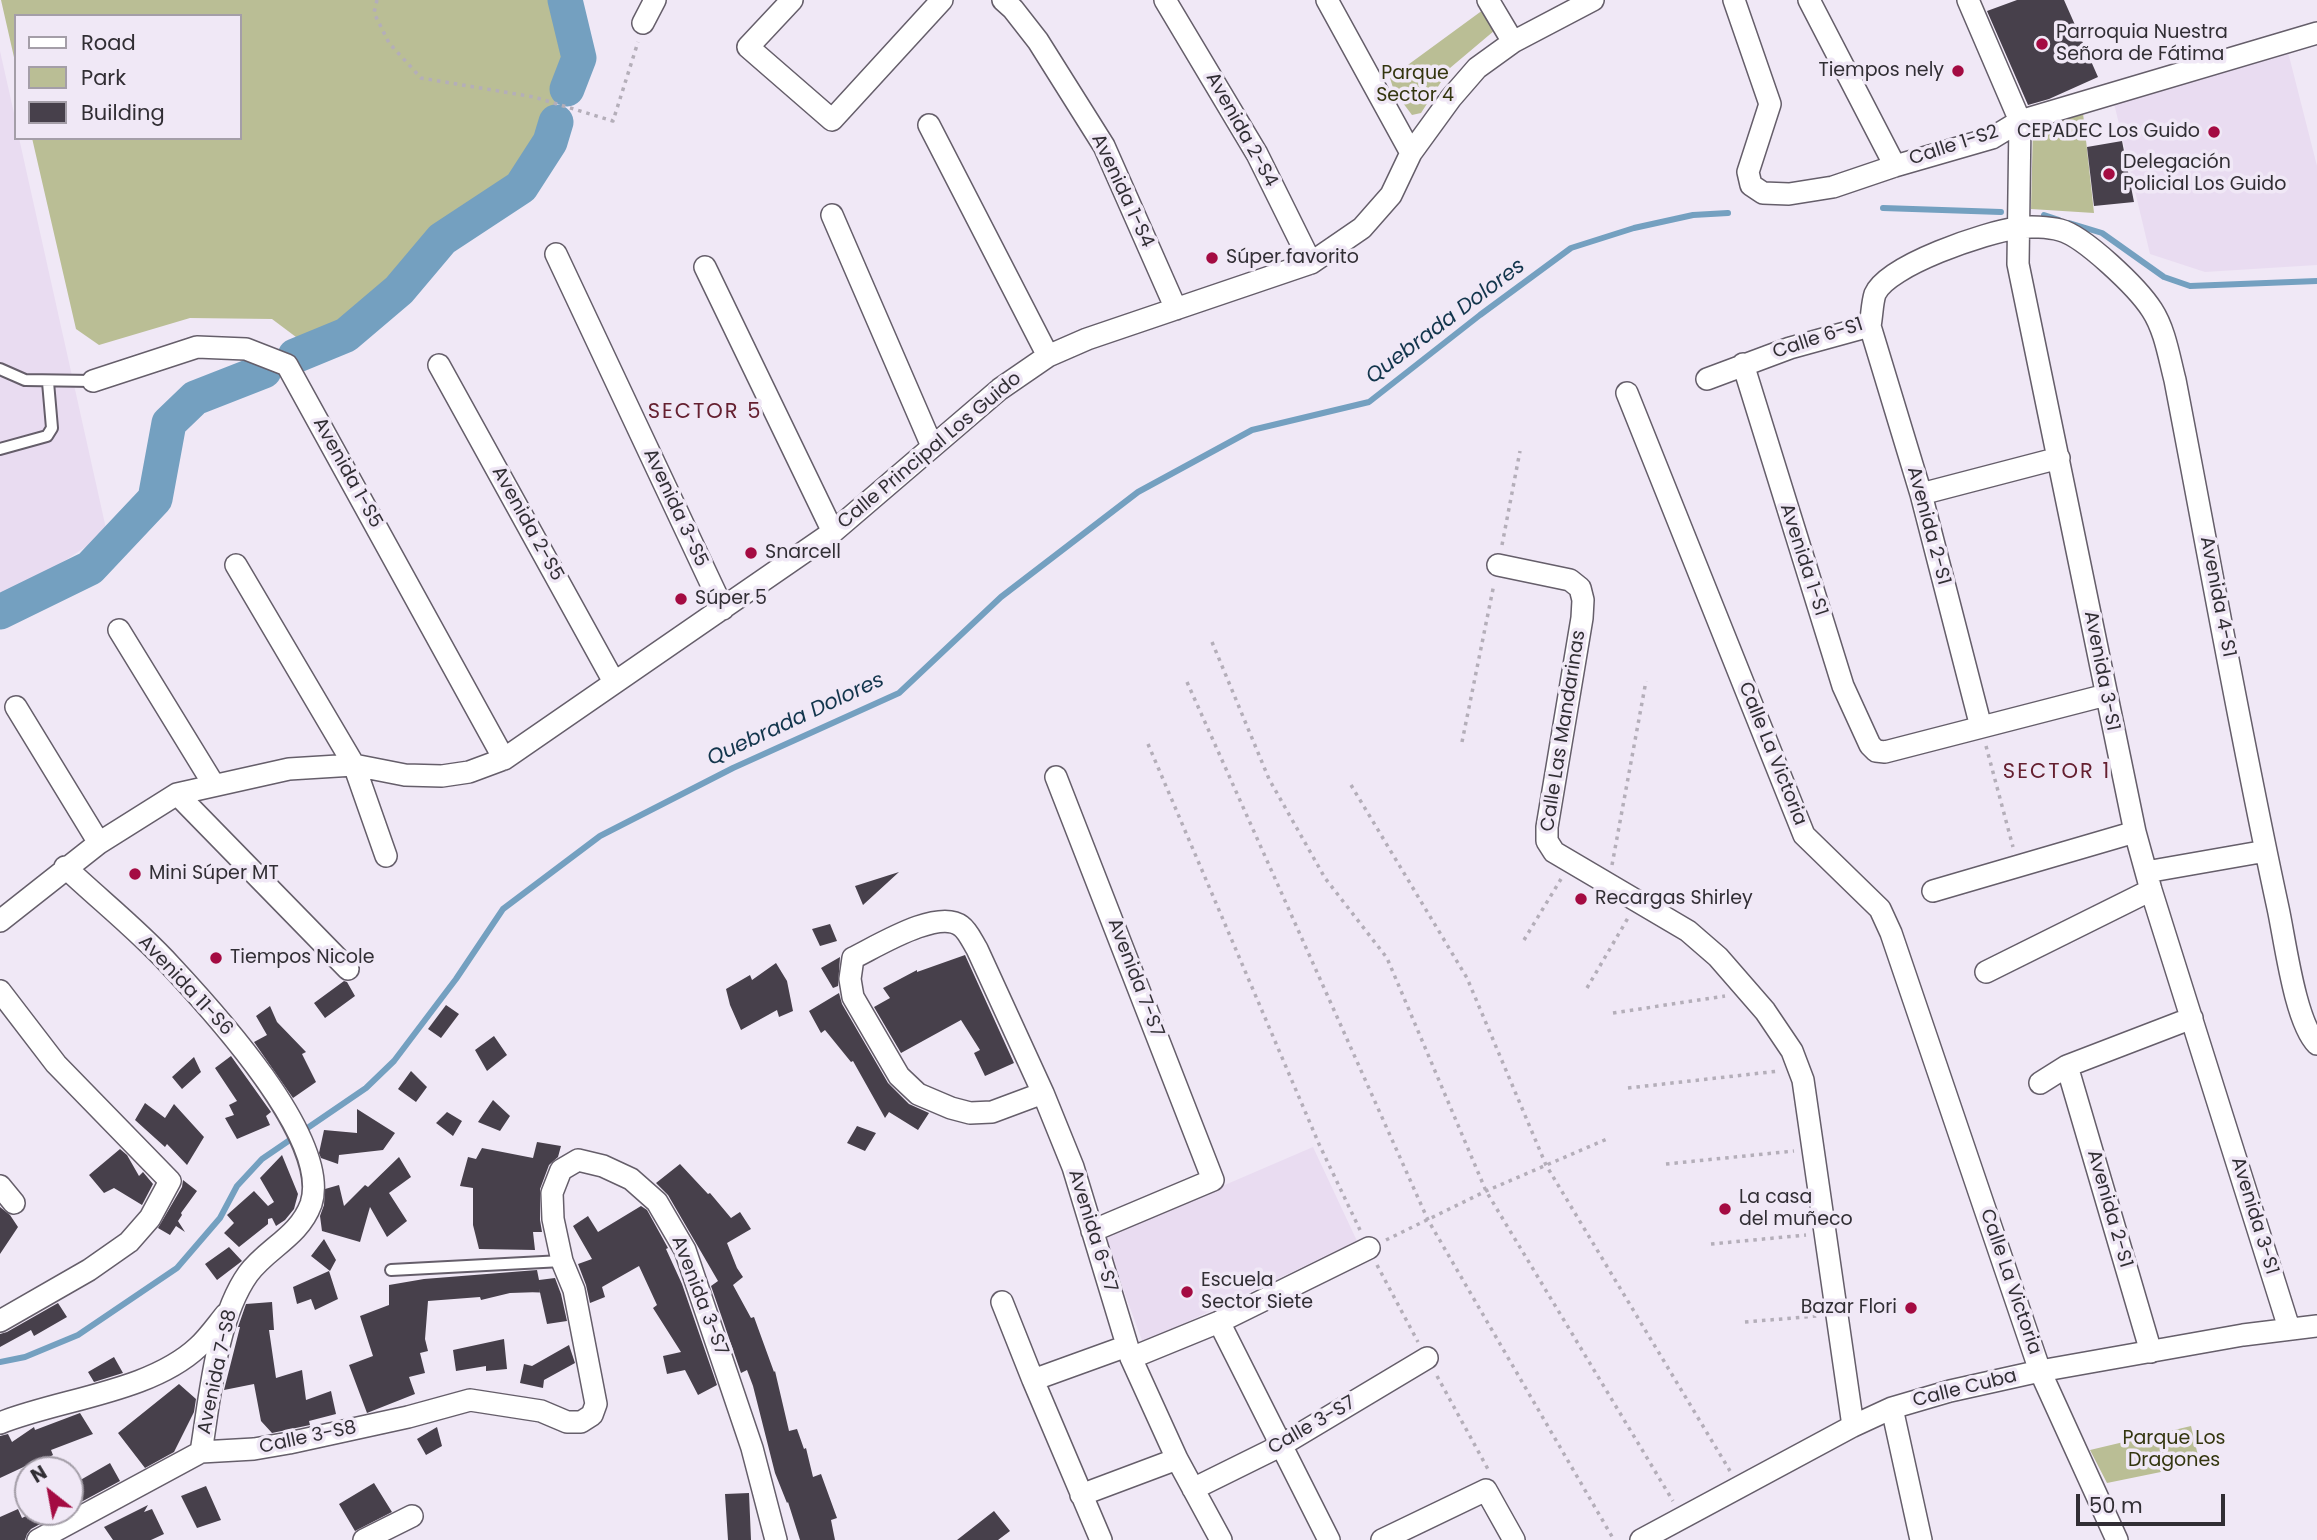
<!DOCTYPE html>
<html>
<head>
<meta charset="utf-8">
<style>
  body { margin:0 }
  #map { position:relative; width:2317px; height:1540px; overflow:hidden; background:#f0e8f6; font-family:Poppins,sans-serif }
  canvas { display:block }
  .legend { position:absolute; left:14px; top:14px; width:228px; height:126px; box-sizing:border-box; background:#f0e8f6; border:2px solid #a49ea8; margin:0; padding:9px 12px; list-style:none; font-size:21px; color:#312e34 }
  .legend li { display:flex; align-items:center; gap:14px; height:35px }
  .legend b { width:35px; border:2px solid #a49ea8 }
  .north { position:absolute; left:14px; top:1456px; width:70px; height:70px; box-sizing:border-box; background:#f0e8f6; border:2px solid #a49ea8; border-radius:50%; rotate:329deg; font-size:19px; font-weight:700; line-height:28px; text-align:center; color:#312e34 }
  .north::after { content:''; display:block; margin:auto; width:24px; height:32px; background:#a40b42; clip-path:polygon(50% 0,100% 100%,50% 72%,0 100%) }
  .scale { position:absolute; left:2076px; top:1494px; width:149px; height:32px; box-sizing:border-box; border:4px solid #312e34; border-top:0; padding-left:9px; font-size:21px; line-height:24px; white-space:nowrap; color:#312e34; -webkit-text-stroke:5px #f0e8f6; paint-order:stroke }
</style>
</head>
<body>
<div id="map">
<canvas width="2317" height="1540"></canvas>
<ul class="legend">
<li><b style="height:9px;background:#fff"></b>Road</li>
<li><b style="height:19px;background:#babe95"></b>Park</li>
<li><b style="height:19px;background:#47404b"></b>Building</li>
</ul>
<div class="north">N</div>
<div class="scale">50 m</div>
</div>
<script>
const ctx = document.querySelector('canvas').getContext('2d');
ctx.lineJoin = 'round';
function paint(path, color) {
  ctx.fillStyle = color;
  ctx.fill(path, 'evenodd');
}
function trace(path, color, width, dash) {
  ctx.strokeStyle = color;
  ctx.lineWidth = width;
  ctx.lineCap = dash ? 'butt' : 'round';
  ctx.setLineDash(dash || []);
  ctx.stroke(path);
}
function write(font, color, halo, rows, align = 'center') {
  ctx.font = font + ' Poppins,sans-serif';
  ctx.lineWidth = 7;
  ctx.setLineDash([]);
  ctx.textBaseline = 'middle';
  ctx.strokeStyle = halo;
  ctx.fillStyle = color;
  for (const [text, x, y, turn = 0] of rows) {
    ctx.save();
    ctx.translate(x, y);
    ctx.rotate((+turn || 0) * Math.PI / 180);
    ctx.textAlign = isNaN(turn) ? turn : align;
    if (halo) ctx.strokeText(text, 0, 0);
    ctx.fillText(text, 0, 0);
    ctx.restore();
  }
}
paint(new Path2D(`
  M0 51 16 122V138H19L107 533 0 603Z
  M2288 52 2317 166V265L2205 272 2150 254 2113 99Z
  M1313 1147 1357 1241 1143 1343 1104 1237Z`), '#e9dcf1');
paint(new Path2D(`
  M1 0H581L572 55 544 140 517 174 437 226 394 277 344 319 304 343 272 319 190 318 99 345 76 329 32 138H240V16H16V66Z
  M1487 7 1501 25 1450 68 1421 113 1412 115 1394 91 1390 78Z
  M2083 113 2094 213 2031 209 2033 127Z
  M2191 1426 2200 1464 2107 1483 2090 1450Z`), '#babe95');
trace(new Path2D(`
  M1883 208 2001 212
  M2044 215 2059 220
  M2069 223 2102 233 2164 277 2190 286 2317 281
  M0 1362 25 1357 78 1335 177 1268 220 1218 237 1186 262 1159 366 1088 394 1061 456 979 503 909 600 836 733 768 899 693 1001 597 1138 492 1252 430 1369 402 1480 315 1571 248 1634 228 1693 215 1728 213`), '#74a0c0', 6);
trace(new Path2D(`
  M565 0 579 58 567 89
  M295 356 346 335 399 290 442 239 521 187 550 142 556 122
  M0 612 90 568 155 499 169 423 195 398 264 371`), '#74a0c0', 35);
paint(new Path2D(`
  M2017 0H2064L2098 77 2049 99 2028 105 1987 11Z
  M2122 141 2134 202 2094 206 2087 147Z
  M899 872 863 905 855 886Z
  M830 924 837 941 820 946 812 929Z
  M965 955 1014 1063 985 1076 974 1053 980 1050 961 1020 901 1053 874 1007 890 998 883 988 917 970V972Z
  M840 957 838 986 833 988 821 968Z
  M776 963 787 981 793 1011 779 1017 777 1010 741 1030 730 1005 726 989 750 975 752 980Z
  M344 981 347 982 355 996 325 1018 314 1003Z
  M839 993 842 1004 888 1083 909 1104 929 1113 918 1130 889 1112 885 1118 853 1061 851 1062 825 1030 821 1033 809 1011Z
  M446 1005 459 1014 441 1038 428 1029Z
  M270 1006 277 1022 306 1052 302 1054 316 1082 293 1098 254 1042 267 1035 256 1016Z
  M494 1036 507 1055 487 1071 475 1050Z
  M231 1056 271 1112 266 1116 270 1125 237 1139 225 1118 234 1115 229 1105 237 1101 215 1068Z
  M194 1057 201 1072 182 1089 172 1077Z
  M411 1071 427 1087 416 1102 398 1089Z
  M493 1100 510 1116 500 1131 478 1122Z
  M145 1103 165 1118 174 1104 204 1137 187 1165 167 1144 165 1147 135 1120Z
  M357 1109 395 1133 383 1150 339 1155 338 1164 321 1158 319 1153 324 1130 357 1133Z
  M447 1112 462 1121 453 1136 436 1123Z
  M857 1126 876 1133 865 1151 847 1143Z
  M537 1142 561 1146 558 1157 549 1165 540 1189V1220L542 1232H533L535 1250 479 1249 473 1225V1188L460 1186 468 1157 476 1159 482 1148 533 1158Z
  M120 1149 127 1155 139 1176 143 1172 153 1184 142 1205 114 1188 104 1193 89 1175Z
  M282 1155 298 1194 294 1209 285 1220 276 1226 272 1218 268 1219V1224L239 1247 224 1233 234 1223 227 1215 254 1191 268 1206 274 1202 260 1178Z
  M399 1157 411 1177 389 1193 407 1221 387 1237 370 1207 360 1242 322 1231 320 1216 324 1205 325 1189 339 1185 344 1206 365 1185 368 1187Z
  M680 1164 708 1194 710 1193 731 1218 740 1212 751 1229 727 1243 737 1268 743 1277 733 1285 751 1318 754 1317 774 1372 775 1371 789 1431 797 1429 804 1449 806 1448 813 1477 821 1474 837 1518 831 1520 835 1540H800L788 1502 787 1503 775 1473 753 1386 747 1370 741 1373 711 1286 718 1281 668 1195 656 1183Z
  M183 1180 197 1191 181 1213 182 1215 178 1221 185 1232 176 1226 170 1235 158 1228 182 1187Z
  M641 1206 647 1210 668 1248 666 1249 682 1284 717 1385 698 1395 685 1370 667 1374 663 1356 681 1352 653 1308 657 1305 639 1266 602 1287 605 1297 590 1303 586 1285 578 1264 592 1259 573 1226 588 1216 598 1232Z
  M0 1207 10 1215 18 1227 0 1254Z
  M324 1239 336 1260 330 1271 311 1256Z
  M229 1247 242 1261 217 1280 205 1264Z
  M537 1270 539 1280 555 1278 561 1294 567 1321 547 1324 539 1288 540 1292 510 1293 481 1300 480 1297 428 1301 425 1339 428 1351 420 1353 425 1373 409 1377 415 1394 367 1413 349 1365 373 1356 360 1316 389 1305V1285L424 1279Z
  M329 1271 338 1299 315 1310 311 1299 297 1304 293 1287Z
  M272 1302 274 1330H269L276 1378 302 1370 306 1400 331 1391 336 1414 309 1421 310 1425 272 1433 261 1421 254 1384 224 1390 240 1327H238L246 1304Z
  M58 1303 67 1317 34 1336 31 1330 0 1347V1334L7 1332Z
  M504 1339 507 1369 486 1371V1366L456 1371 453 1350Z
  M569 1345 575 1363 544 1380 543 1388 520 1383 524 1364 532 1366Z
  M114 1357 123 1373 94 1382 88 1372Z
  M179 1384 196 1399 194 1412 174 1452 145 1468 118 1433Z
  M80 1413 93 1434 51 1450 53 1455 31 1467 30 1464 0 1478V1436L8 1434 12 1442 34 1427 35 1430Z
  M437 1427 442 1446 426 1455 417 1439Z
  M110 1463 120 1481 70 1508V1486Z
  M374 1483 392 1512 355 1531 339 1504Z
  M206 1486 221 1520 197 1528 181 1496Z
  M749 1493 751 1540H728L725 1494Z
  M148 1505 144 1512 152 1509 164 1534 151 1540H113L104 1527Z
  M18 1509 22 1518 34 1512H62L31 1529 27 1534 25 1540H0V1517Z
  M994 1511 1010 1531 998 1540H957Z`), '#47404b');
const lane = new Path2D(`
  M0 369 25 380 93 381
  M0 449 47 436 52 428 48 382
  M391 1270 562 1261`);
const street = new Path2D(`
  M792 0 748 47 832 120 942 0
  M1003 0 1013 9 1038 41 1104 146 1176 309
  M1165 0 1257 154 1311 263
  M1327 0 1411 153
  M1488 0 1513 42
  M1734 0 1770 104 1748 172 1751 185 1763 193 1789 194 1833 187 1895 166 1992 138 2020 121 2317 33
  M1809 0 1895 166
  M1968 0 2020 121 2018 264 2135 832 2151 890 2289 1328
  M643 23 655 0
  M929 125 1048 356
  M832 215 932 446
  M556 254 723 609
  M705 267 833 532
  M1870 326 1921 494 1981 727
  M1743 364 1843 686 1870 745 1876 751 1885 752 2106 695
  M439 365 614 682
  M1707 379 1790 348 1870 326C1872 316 1872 303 1875 294 1887 265 1987 232 2017 228 2029 226 2049 227 2060 230 2084 236 2138 288 2152 310 2165 330 2169 357 2175 380 2209 556 2240 733 2278 908 2285 940 2295 1022 2317 1044
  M93 381 197 347 246 349 287 365 504 759
  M1627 393 1804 835 1880 909 1891 933 2040 1371 2117 1540
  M1921 494 2059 458
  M236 565 354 765 386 856
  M1498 565 1570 580 1580 588 1583 600 1582 618 1547 827V841L1554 852 1688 931 1718 957 1765 1011 1792 1051 1803 1080 1853 1426
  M119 630 214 785
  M16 707 99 843
  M1056 777 1213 1180 1092 1231
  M177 794 348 969
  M65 867C100 900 138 930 170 965 212 1010 332 1140 311 1204 299 1237 267 1248 248 1274 216 1319 210 1398 201 1452
  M2146 872 2266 851
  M1933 891 2135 832
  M0 921 99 843 177 794 289 769 354 765 405 775 442 776 469 772 504 759 833 532 1000 389 1048 356 1087 339 1311 263 1362 228 1391 195 1411 153 1451 98 1477 68 1513 42 1593 0
  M1986 972 2151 890
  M0 991 56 1064 170 1181 150 1218 129 1242 89 1270 0 1321
  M2067 1066 2151 1352
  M2040 1083 2067 1066 2192 1018
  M1043 1093 992 1112 970 1113 951 1108 918 1094 899 1076 853 997 850 979 853 958C876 947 938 908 961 926 968 931 972 941 977 949L1043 1093 1073 1167 1131 1358 1177 1459 1221 1540
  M0 1186 14 1203
  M1002 1302 1033 1380 1101 1540
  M1219 1322 1329 1540
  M1131 1358 1219 1322 1369 1248
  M1033 1380 1127 1346
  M1892 1408 1921 1540
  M0 1423C60 1399 150 1392 198 1347 208 1338 217 1325 226 1314
  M1193 1489 1280 1446 1427 1358
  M1081 1495 1177 1459
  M38 1540 201 1452 254 1449 289 1443 408 1417 470 1400 541 1411 567 1422H581L592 1415 596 1404 574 1290 562 1261 553 1219 552 1193 561 1170 578 1160 603 1166 631 1179 657 1202 685 1250 752 1448 776 1540
  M364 1540 412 1516
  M1382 1540 1486 1490 1514 1540
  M1641 1540 1853 1426 1892 1408 1950 1391 2040 1371 2243 1335 2317 1326`);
trace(lane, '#655e6a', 14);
trace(street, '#655e6a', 24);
trace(new Path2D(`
  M377 0 374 13 389 43 421 78 534 97 613 121 638 42
  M1502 545 1520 451
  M1212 642 1269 779 1325 878 1387 958 1486 1191 1673 1501
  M1187 682 1428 1220 1614 1540
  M1462 742 1494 584
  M1148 744 1319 1144 1360 1230
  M1986 746 2013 847
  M1351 785 1467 978 1546 1165 1730 1471
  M1612 865 1646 681
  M1524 940 1561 879
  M1587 988 1628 918
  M1613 1013 1725 996
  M1628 1088 1779 1071
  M1666 1164 1794 1151
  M1386 1240 1486 1191 1607 1139
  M1711 1244 1806 1235
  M1377 1265 1418 1342
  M1745 1322 1817 1316
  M1437 1376 1489 1471`), '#b4aeb9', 3.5, [3.5, 5]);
trace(lane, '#fff', 10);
trace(street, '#fff', 21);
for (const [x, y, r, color] of [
  [2042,44,7,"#a40b42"],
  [1958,71,7,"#a40b42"],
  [2214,132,7,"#a40b42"],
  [2109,174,7,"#a40b42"],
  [1212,258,7,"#a40b42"],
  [751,553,7,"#a40b42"],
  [681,599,7,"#a40b42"],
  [135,874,7,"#a40b42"],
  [1581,899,7,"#a40b42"],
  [216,958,7,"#a40b42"],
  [1725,1209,7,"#a40b42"],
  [1187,1292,7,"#a40b42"],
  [1911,1308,7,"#a40b42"]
]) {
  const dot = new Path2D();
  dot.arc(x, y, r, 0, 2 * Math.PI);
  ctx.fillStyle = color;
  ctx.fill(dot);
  trace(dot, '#f0e8f6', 2.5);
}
write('19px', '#312e34', '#f0e8f6', [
  ["Parroquia Nuestra",2056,33],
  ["Señora de Fátima",2056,55],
  ["Tiempos nely",1944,71,"right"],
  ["CEPADEC Los Guido",2200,132,"right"],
  ["Delegación",2123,163],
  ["Policial Los Guido",2123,185],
  ["Súper favorito",1226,258],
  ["Snarcell",765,553],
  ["Súper 5",695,599],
  ["Mini Súper MT",149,874],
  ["Recargas Shirley",1595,899],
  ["Tiempos Nicole",230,958],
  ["La casa",1739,1198],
  ["del muñeco",1739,1220],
  ["Escuela",1201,1281],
  ["Sector Siete",1201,1303],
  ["Bazar Flori",1897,1308,"right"]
], 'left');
write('19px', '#33350e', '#f0e8f6', [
  ["Parque",1415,74],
  ["Sector 4",1415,96],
  ["Parque Los",2174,1439],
  ["Dragones",2174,1461]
]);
write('19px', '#312e34', '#f0e8f6', [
  ["Avenida 2-S4",1241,130,61],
  ["Calle 1-S2",1954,146,-18],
  ["Avenida 1-S4",1122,191,65],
  ["Calle 6-S1",1818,339,-18],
  ["Calle Principal Los Guido",930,451,-40],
  ["Avenida 1-S5",347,473,61],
  ["Avenida 3-S5",675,508,65],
  ["Avenida 2-S5",527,524,61],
  ["Avenida 2-S1",1928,526,75],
  ["Avenida 1-S1",1803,560,72],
  ["Avenida 4-S1",2217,597,79],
  ["Avenida 3-S1",2101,671,79],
  ["Calle Las Mandarinas",1564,731,-81],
  ["Calle La Victoria",1772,754,68],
  ["Avenida 7-S7",1135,978,69],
  ["Avenida 11-S6",185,986,47],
  ["Avenida 2-S1",2109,1209,74],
  ["Avenida 3-S1",2254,1216,73],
  ["Avenida 6-S7",1092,1231,73],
  ["Calle La Victoria",2010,1282,71],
  ["Avenida 3-S7",699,1296,69],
  ["Avenida 7-S8",218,1372,-78],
  ["Calle Cuba",1965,1389,-14],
  ["Calle 3-S7",1312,1426,-30],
  ["Calle 3-S8",308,1438,-12]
]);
write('italic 21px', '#12354c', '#f0e8f6', [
  ["Quebrada Dolores",1446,322,-37],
  ["Quebrada Dolores",796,720,-25]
]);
ctx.letterSpacing = '2px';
write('21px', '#652030', '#f0e8f6', [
  ["SECTOR 5",705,413],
  ["SECTOR 1",2057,773]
]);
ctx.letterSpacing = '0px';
</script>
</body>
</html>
